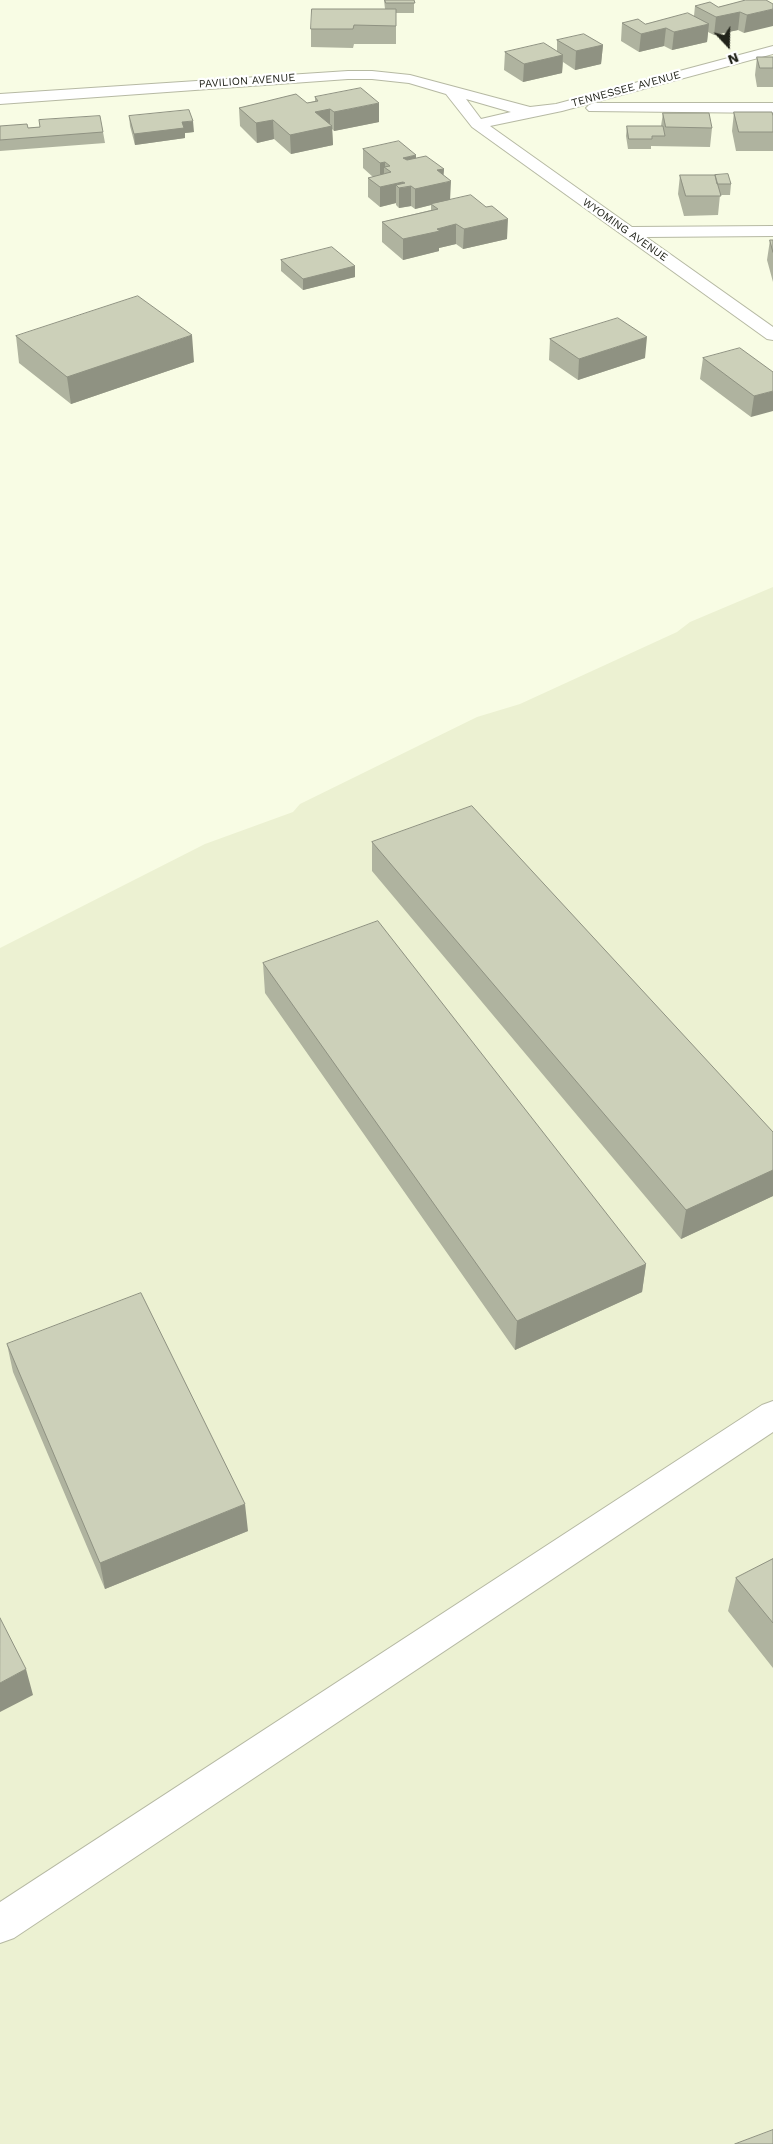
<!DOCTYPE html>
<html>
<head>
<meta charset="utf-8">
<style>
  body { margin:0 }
  #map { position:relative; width:773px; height:2144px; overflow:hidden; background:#f8fce4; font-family:"Work Sans",sans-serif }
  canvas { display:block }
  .north { position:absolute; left:703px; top:20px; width:50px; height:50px; -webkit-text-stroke:4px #fff; paint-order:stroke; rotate:159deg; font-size:14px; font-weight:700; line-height:20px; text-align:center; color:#21231a }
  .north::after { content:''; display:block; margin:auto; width:18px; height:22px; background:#21231a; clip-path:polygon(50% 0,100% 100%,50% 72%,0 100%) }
</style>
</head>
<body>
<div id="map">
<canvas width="773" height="2144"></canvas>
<div class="north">N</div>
</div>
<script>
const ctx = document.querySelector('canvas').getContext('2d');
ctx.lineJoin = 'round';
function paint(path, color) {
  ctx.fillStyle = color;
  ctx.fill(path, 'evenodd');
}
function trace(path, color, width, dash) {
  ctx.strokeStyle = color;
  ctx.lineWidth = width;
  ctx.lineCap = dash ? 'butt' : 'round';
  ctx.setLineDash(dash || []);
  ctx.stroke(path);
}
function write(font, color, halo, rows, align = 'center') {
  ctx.font = font + ' "Work Sans",sans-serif';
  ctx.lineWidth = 4.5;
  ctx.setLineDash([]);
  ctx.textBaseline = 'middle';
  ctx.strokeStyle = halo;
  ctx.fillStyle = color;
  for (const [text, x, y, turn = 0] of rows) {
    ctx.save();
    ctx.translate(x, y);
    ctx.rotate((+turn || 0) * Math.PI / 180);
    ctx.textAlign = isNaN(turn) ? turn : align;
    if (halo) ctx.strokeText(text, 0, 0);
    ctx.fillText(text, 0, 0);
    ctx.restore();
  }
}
paint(new Path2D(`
  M773 587V2144H0V948L205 844 293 812 300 804 477 717 520 704 677 632 690 622Z`), '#ecf1d2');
const minor = new Path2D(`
  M773 46V54L562 111 490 126 632 227 773 226V236L646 237 773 327V340L767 339 472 127 446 94 409 83 372 79H348L0 104V94L348 71H372L410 75 530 107 556 104ZM466 99 511 112 481 119Z
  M594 103H773V113L589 111 586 108 589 105Z
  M773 1401V1432L14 1938 0 1943V1902L762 1405Z`);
trace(minor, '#b6b9a3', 2);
paint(minor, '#fff');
paint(new Path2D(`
  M384 0H414V13H396V44H354L353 48 311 47V29L385 9Z
  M766 0 744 33 738 30 714 35 708 32 707 42 672 50 664 46 639 52 621 41 622 23 645 24 694 16 695 6 718 7Z
  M557 40 603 45 601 64 575 70 563 62 562 73 523 82 504 70 505 52 557 51Z
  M757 57H773V87H757L755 75Z
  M315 97 379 122 334 131 332 129 333 145 291 154 274 139 257 143 240 126 239 108 307 103 315 101Z
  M734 112 773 116V151H736L732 131Z
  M663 113 712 128 710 147 651 146V149H628L626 136 627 126H661Z
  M129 116 194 132 185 133V138L135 145 130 126Z
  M0 126 28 128 40 127 103 132 105 143 0 151Z
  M363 149 416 158 444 169 443 175 450 199 507 239 463 249 456 244 439 248V251L403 260 382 242V222L431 210V205L415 209 411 206 399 208 396 205V203L380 207 368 197V178L373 177 363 168Z
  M680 175 731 184 730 195H720L718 215 684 216 678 194Z
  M770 240H773V282L767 260Z
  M281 260 355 266V277L303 290 281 271Z
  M16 336 194 362 71 404 19 363Z
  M550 339 645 358 578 380 549 360Z
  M703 358 773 372 751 417 700 379Z
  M372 842 773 1132V1196L681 1239 372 871Z
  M263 963 646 1264 642 1292 515 1350 265 993Z
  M7 1344 248 1531 105 1589 13 1372Z
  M773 1559V1668L728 1611 736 1578Z`), '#afb39f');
paint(new Path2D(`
  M773 9V26L744 33 747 15Z
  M740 12 738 30 714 35 716 17Z
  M709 24 707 42 672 50 674 32Z
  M666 28 664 46 639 52 641 34Z
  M603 45 601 64 575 70 576 51Z
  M563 55 562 73 523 82 524 64Z
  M379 103V122L334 131V112Z
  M330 109V127L332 126 333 145 291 154 290 135 315 112Z
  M273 120 274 139 257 143 256 123Z
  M193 121 194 132 185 133V138L135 145 134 134 182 122Z
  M416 155V174L403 158Z
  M385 162V168L384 167V181L380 182V163Z
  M444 169 443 183 451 181 450 201 431 204V205L415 209V189L437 170Z
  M403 182V188L411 186V206L399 208V188L396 185V203L380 207V187Z
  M508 219 507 239 463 249 464 229Z
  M456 224V244L439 248V251L403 260V239L437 229Z
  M355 266V277L303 290V279Z
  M192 335 194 362 71 404 67 377Z
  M647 337 645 358 578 380 579 359Z
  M773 391V411L751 417 754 396Z
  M773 1170V1196L681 1239 686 1210Z
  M646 1264 642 1292 515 1350 517 1321Z
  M245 1504 248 1531 105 1589 100 1563Z
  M26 1669 33 1695 0 1712V1683Z`), '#8f9282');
const building = new Path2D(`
  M385 0H414L415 3H386Z
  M746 0H766L773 4V9L747 15 740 12 716 17 695 6 710 2 718 7Z
  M312 9H396V26L354 25 353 29H311Z
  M688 13 709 24 674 32 666 28 641 34 622 23 638 19 645 24Z
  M584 34 603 45 576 51 557 40Z
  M544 43 563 55 524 64 505 52Z
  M757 57H773V68H760Z
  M361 88 379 103 334 112 330 109 315 112 332 126 290 135 273 120 256 123 239 108 296 94 307 103 318 101 315 97Z
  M189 110 193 121 182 122 184 128 134 134 129 116Z
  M734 112H772L773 116V132H739Z
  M663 113H709L712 128 666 127Z
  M100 116 103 132 0 140V126L27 124 28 128 40 127 39 120Z
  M627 126H663L665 136H652V139H629Z
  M399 141 416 155 403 158 407 160 426 156 444 169 437 170 451 181 415 189 411 186 399 188 396 185 405 183 403 182 380 187 368 178 391 172 384 167 390 166 385 162 380 163 363 149Z
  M728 174 731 184H717L715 175Z
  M680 175H715L721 196H686Z
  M471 195 486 207 492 206 508 219 464 229 456 224 437 229 440 231 403 239 382 222 438 209 431 204Z
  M770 240H773V252Z
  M332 247 355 266 303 279 281 260Z
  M138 296 192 335 67 377 16 336Z
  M618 318 647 337 579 359 550 339Z
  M740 348 773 372V391L754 396 703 358Z
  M472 806 773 1132V1170L686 1210 372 842Z
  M378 921 646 1264 517 1321 263 963Z
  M141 1293 245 1504 100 1563 7 1344Z
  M773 1559V1623L736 1578Z
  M0 1618 26 1669 0 1683Z
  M773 2130V2144H735Z`);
paint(building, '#ccd0b9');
trace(building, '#8f9282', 1);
write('11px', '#21231a', '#fff', [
  ["PAVILION AVENUE",247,81,-4],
  ["TENNESSEE AVENUE",626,89,-15],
  ["WYOMING AVENUE",625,230,35]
]);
</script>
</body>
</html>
